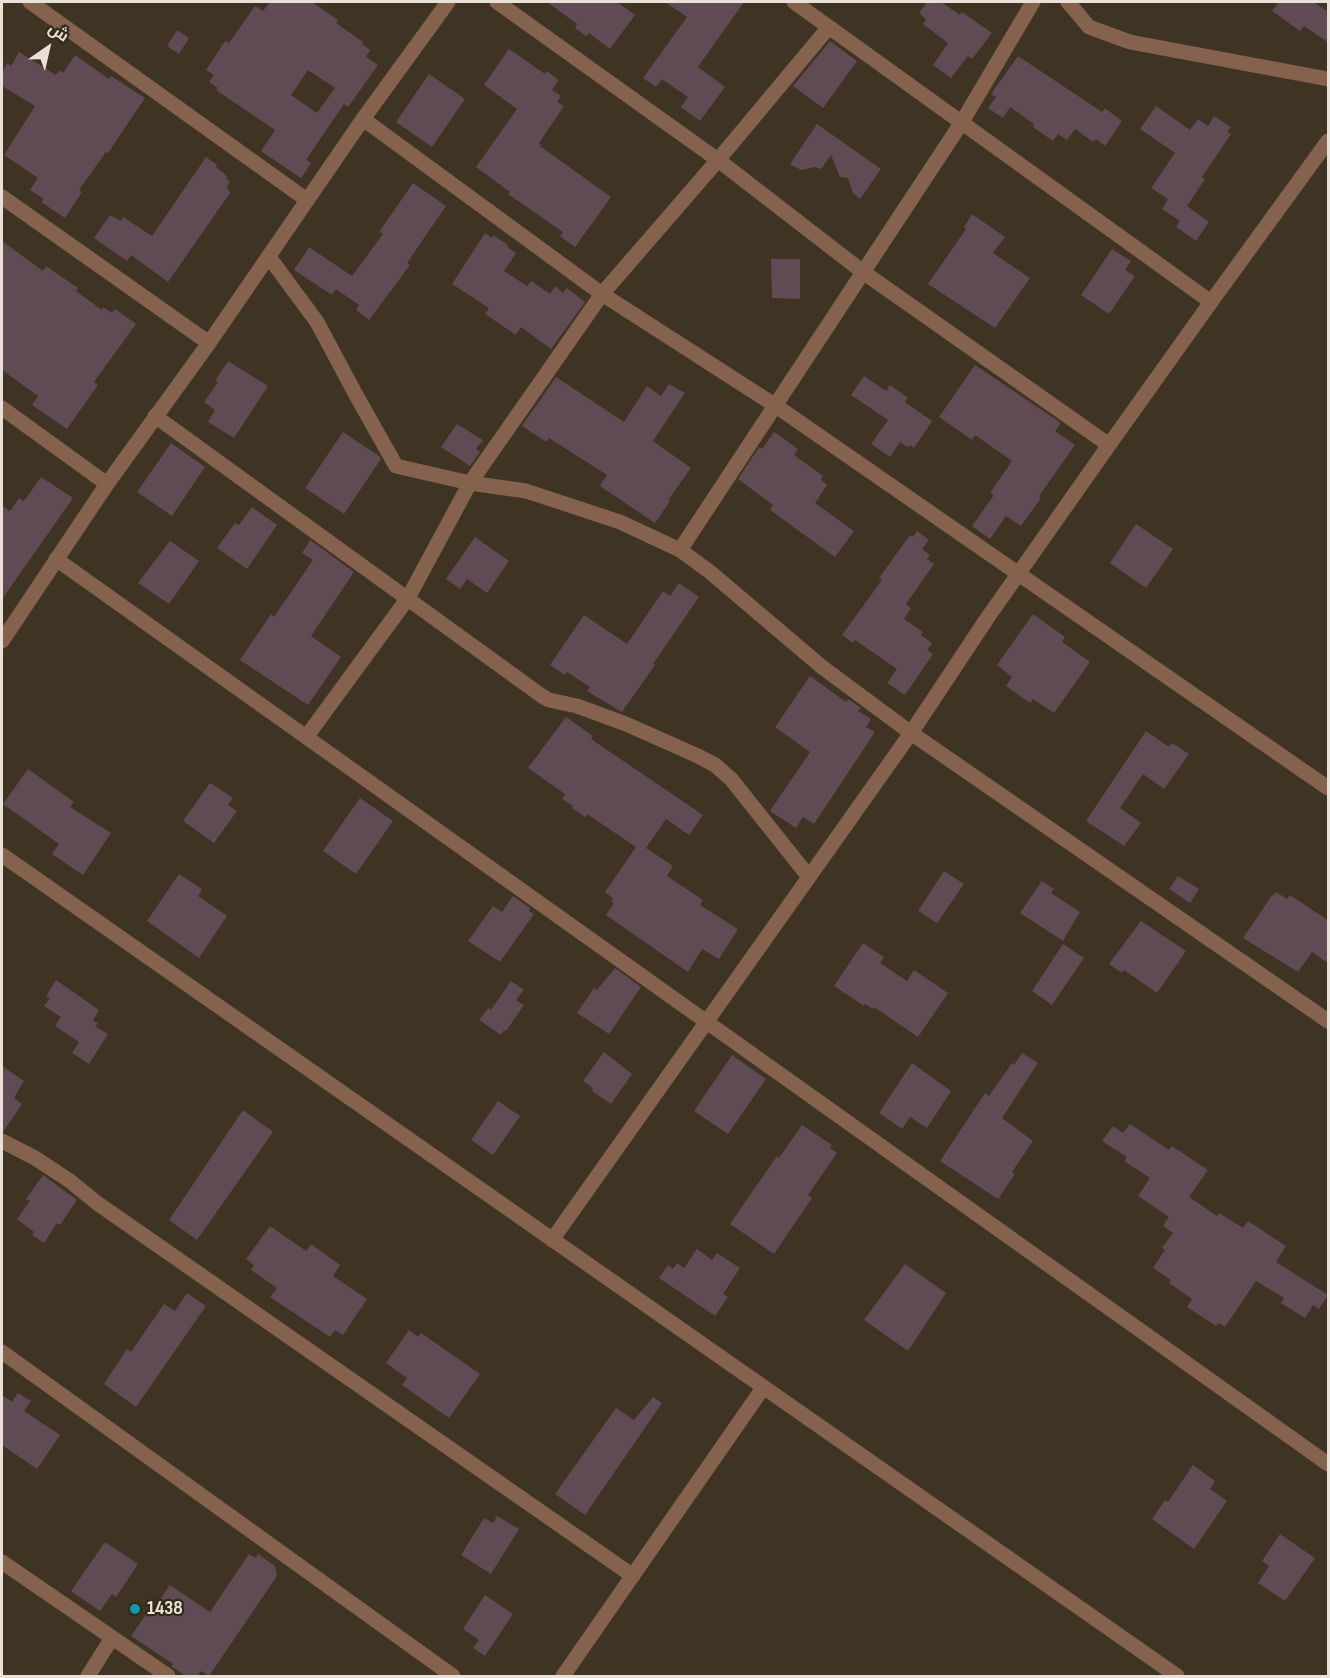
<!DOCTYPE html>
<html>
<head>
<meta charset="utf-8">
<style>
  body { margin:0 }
  #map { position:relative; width:1330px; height:1678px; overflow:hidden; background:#3f3323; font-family:"Sofia Sans Condensed",Cairo,sans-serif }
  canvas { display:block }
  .frame { position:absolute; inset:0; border:3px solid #e9e1d7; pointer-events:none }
  .north { position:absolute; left:18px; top:18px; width:60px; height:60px; -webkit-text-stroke:4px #342919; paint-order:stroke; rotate:34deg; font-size:16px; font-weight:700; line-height:24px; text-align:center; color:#e9e1d7 }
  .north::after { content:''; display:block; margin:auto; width:21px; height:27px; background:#e9e1d7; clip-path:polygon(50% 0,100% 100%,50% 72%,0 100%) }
</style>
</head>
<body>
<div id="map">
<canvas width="1330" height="1678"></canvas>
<div class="frame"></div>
<div class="north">ش</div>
</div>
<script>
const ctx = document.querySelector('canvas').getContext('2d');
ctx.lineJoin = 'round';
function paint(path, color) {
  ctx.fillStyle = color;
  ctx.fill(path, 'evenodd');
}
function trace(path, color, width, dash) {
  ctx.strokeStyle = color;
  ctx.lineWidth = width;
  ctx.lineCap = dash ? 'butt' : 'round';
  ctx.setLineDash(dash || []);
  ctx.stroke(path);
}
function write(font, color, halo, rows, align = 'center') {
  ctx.font = font + ' "Sofia Sans Condensed",sans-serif';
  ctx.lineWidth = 4.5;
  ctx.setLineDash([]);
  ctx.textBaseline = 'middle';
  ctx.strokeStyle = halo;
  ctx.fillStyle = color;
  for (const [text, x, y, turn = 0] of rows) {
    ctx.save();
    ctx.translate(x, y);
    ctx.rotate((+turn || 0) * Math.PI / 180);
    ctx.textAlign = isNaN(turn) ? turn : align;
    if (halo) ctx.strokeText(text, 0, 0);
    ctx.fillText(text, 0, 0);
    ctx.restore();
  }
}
paint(new Path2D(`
  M270 2H312L338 20 336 23 363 42 362 44 370 50 366 57 378 65 348 107 344 104 306 160 311 163 301 178 261 151 275 130 216 90 218 88 209 82 214 75 206 70 225 41 229 43 255 6 263 11ZM308 70 335 88 317 113 291 95Z
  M547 2H617L635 15 610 49 589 33 586 36 575 28 577 24Z
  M665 2H744L698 67 725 87 700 121 681 107 688 97 662 79 656 87 643 78 687 17Z
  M927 2H941L960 15 962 12 992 33 972 59 968 56 951 78 933 65 948 43 923 24 926 19 919 13Z
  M1279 2H1313L1329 12V43L1304 26 1300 31 1272 11Z
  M177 30 189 38 179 54 167 46Z
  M830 41 857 61 823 108 793 86Z
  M509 49 545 74 546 71 559 80 552 90 561 96 557 102 564 106 539 143 541 144 540 146 611 197 575 247 560 236 563 232 508 194 510 192 476 167 517 109 484 85Z
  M19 52 56 75 60 70 63 73 75 55 109 79 111 76 145 98 108 153 106 152 79 190 82 192 65 218 41 202 44 199 30 190 38 178 4 155 35 106 2 86V73L7 63 11 66Z
  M1018 56 1102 112 1105 108 1122 121 1105 146 1096 139 1093 142 1075 129 1067 140 1058 134 1053 141 1033 127 1034 124 1010 107 1003 118 988 108 996 97 991 94Z
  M429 74 465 99 432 147 396 122Z
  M1156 106 1190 130 1198 119 1208 126 1214 116 1231 127 1227 132 1231 134 1202 177 1205 179 1187 206 1209 222 1196 241 1176 227 1180 221 1162 209 1168 199 1151 188 1175 153 1140 129Z
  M817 124 881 169 860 199 853 193 848 178 840 177 831 155 821 169 815 167 801 170 790 164Z
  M206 157 217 165 216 167 227 176 226 178 230 182 227 186 230 193 168 282 131 255 127 261 94 238 110 215 121 221 123 217 152 236Z
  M413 183 446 206 407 263 410 265 369 320 356 310 359 305 336 289 332 295 294 270 309 247 352 276 383 234 379 232Z
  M972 214 1005 237 993 253 1030 278 995 328 928 284 966 229 964 227Z
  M485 233 492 238 493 235 508 245 507 247 516 253 504 271 527 286 531 281 550 294 555 286 563 293 567 288 585 302 551 349 521 327 516 335 485 314 489 308 452 284Z
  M2 241 43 271 46 266 78 288 76 291 102 310 103 307 112 313 115 309 136 324 94 382 98 385 67 429 32 405 38 396 2 370Z
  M1112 249 1131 261 1125 270 1135 276 1109 314 1081 295Z
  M771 259H800V299L772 298Z
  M228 361 268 386 234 438 208 422 215 410 204 402 218 382 215 381Z
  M975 365 1061 423 1055 431 1075 445 1039 496 1041 498 1021 526 1006 516 990 539 972 526 994 495 990 493 1012 461 975 435 972 440 939 417Z
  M864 376 886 391 890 385 908 398 905 402 932 421 914 448 910 445 908 447 900 442 890 457 871 444 888 420 851 395Z
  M556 377 624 422 647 386 661 396 669 384 685 393 653 441 691 468 668 500 670 501 655 523 600 486 607 475 549 438 546 442 522 426Z
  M457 424 483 440 476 449 480 452 470 466 441 447Z
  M343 432 379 456 381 459 344 514 305 488Z
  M774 432 798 449 794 455 823 476 821 480 827 485 815 503 854 531 835 557 770 510 773 505 738 479 759 447 762 449Z
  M171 443 205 467 172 516 137 492Z
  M41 477 73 498 2 599V506L10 511 19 498 24 501Z
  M252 507 277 525 247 569 217 548 235 523 239 525Z
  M1136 524 1173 549 1146 588 1110 563Z
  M917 531 929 540 922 549 930 555 927 559 934 564 906 604 911 608 904 619 923 632 921 635 932 643 927 650 933 654 905 695 887 683 897 669 855 640 853 643 842 635 882 580 879 578 910 535 913 537Z
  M475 537 509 561 487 593 467 579 460 589 446 579Z
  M310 540 354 572 311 636 341 657 308 705 240 660 271 614 274 617 313 560 302 553Z
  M170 541 199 561 169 604 138 583Z
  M679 583 699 597 653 664 655 665 622 712 587 691 590 687 567 672 565 675 550 665 584 615 627 644 663 591 670 596Z
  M1033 614 1065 637 1062 642 1090 662 1054 713 1033 699 1030 703 1006 686 1012 677 997 665Z
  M810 676 846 702 848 699 861 708 858 711 871 719 866 727 875 732 814 824 803 817 796 828 770 811 810 752 775 727Z
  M566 717 593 736 591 739 703 815 689 835 666 819 646 848 673 866 667 876 703 900 700 905 738 929 719 959 702 949 688 972 606 915 614 903 611 901 613 898 605 892 636 847 587 814 585 817 572 808 573 806 562 799 565 794 528 768Z
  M1146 731 1169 747 1172 743 1189 754 1164 789 1143 774 1120 808 1141 823 1124 846 1086 821Z
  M28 769 74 802 70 807 111 833 83 875 52 854 59 844 3 804Z
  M210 783 233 798 228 805 237 811 214 843 183 821Z
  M360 798 393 821 356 874 323 851Z
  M944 871 964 884 937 923 918 911Z
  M179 874 202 889 198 896 227 916 199 958 147 921Z
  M1178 876 1199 889 1190 903 1169 889Z
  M1042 881 1054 889 1051 893 1080 912 1063 941 1020 913Z
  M1276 892 1287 899 1290 895 1329 921V964L1312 952 1298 972 1243 938 1273 894 1274 895Z
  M513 896 530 908 529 911 534 914 500 962 468 941 493 906 502 912Z
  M1141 921 1186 951 1157 993 1124 970 1122 973 1109 964Z
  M863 943 884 957 880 963 907 981 914 970 948 993 918 1037 874 1007 873 1009 865 1004 864 1006 834 986Z
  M1063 944 1084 958 1052 1005 1032 991Z
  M615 968 641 987 609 1034 577 1013 594 988 597 990Z
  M56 980 99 1010 93 1020 98 1023 95 1026 108 1034 89 1064 72 1053 79 1042 55 1026 61 1017 44 1006 50 998 46 996Z
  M511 981 524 990 516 1000 524 1005 506 1031 504 1030 501 1035 479 1020 488 1008 491 1010Z
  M604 1052 632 1074 611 1104 592 1091 593 1088 583 1081Z
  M1022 1053 1038 1063 1002 1118 1033 1141 1012 1172 1015 1174 998 1199 940 1161 985 1093 989 1096 1012 1063 1014 1065Z
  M732 1055 766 1079 728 1134 694 1111Z
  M912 1063 951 1091 927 1128 910 1117 902 1129 879 1113Z
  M2 1066 24 1081 14 1098 22 1104 3 1132 2 1131Z
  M498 1101 520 1116 493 1155 471 1140Z
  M243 1110 273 1132 197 1240 169 1220Z
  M1130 1124 1169 1150 1172 1146 1208 1170 1189 1197 1217 1216 1219 1213 1243 1228 1248 1221 1286 1246 1276 1262 1328 1295 1319 1309 1313 1305 1305 1318 1281 1303 1284 1298 1256 1281 1225 1327 1219 1323 1216 1326 1187 1307 1192 1299 1169 1283 1171 1280 1153 1268 1165 1250 1162 1248 1173 1233 1163 1226 1169 1217 1138 1196 1150 1178 1124 1161 1127 1157 1102 1141 1113 1126 1123 1133Z
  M802 1125 832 1145 830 1148 837 1153 808 1195 812 1198 774 1254 730 1224 777 1156 779 1158Z
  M43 1175 77 1200 60 1225 57 1223 44 1243 32 1235 34 1232 17 1219 30 1201 26 1199Z
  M270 1226 306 1251 311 1244 340 1265 333 1276 367 1299 343 1335 335 1330 330 1337 270 1297 277 1288 251 1270 254 1265 246 1259Z
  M697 1249 712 1260 717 1253 740 1268 723 1294 728 1297 715 1316 659 1278 668 1265 673 1269 677 1263 684 1268Z
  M905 1264 946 1293 908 1351 864 1320Z
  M187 1293 206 1306 136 1407 104 1384 127 1349 131 1352 164 1304 175 1311Z
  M409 1330 418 1337 421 1333 480 1374 449 1418 402 1385 407 1378 386 1363Z
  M18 1393 31 1401 24 1411 60 1435 37 1469 2 1445V1395L12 1402Z
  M653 1397 662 1403 585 1515 555 1494 616 1408 634 1420Z
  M1193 1465 1215 1481 1210 1489 1227 1501 1194 1549 1152 1519 1165 1500 1168 1502Z
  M497 1516 519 1529 491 1574 461 1555 484 1518 493 1523Z
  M1280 1534 1315 1558 1285 1601 1258 1583 1269 1566 1262 1561Z
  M105 1542 138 1564 116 1597 112 1594 100 1611 71 1591Z
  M249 1554 256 1558 258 1554 275 1566 277 1576 209 1676 201 1671 197 1677H187L171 1666 173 1664 131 1636 149 1610 151 1612 170 1585 210 1612Z
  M485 1595 513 1614 485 1656 473 1648 479 1640 463 1629Z`), '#604a53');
trace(new Path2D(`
  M30 2 307 200
  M497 2 718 160 863 272 1109 445
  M794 2 1211 302
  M1068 2 1089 27 1130 42 1328 79
  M363 119 602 294 776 406 1328 788
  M2 197 209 343
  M269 257 317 322 356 395 396 466 470 483 526 491 620 522 680 550 710 572 822 667 911 733 1328 1021
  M2 408 107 484
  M155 416 542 696 549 700 577 706 626 724 698 756 715 765 731 779 809 877
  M680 550 962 122 1033 2
  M56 559C481 859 903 1164 1328 1464
  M2 641 107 484 209 343 363 119 448 2
  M307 736 408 598 470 483 602 294 718 160 829 27
  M2 855 1177 1676
  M2 1141 35 1158 70 1181 97 1203 633 1576
  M552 1240 911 733 988 617 1109 445 1211 302 1328 141
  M2 1352 453 1676
  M2 1562 168 1676
  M88 1676 112 1638
  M563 1676 763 1388`), '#85624e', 15);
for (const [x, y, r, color] of [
  [135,1609,6,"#0f9aa8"]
]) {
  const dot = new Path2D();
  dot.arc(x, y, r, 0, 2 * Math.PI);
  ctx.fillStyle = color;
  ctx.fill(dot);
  trace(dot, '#342919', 2);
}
write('bold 20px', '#e9e1d7', '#342919', [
  ["1438",147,1609]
], 'left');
</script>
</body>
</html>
